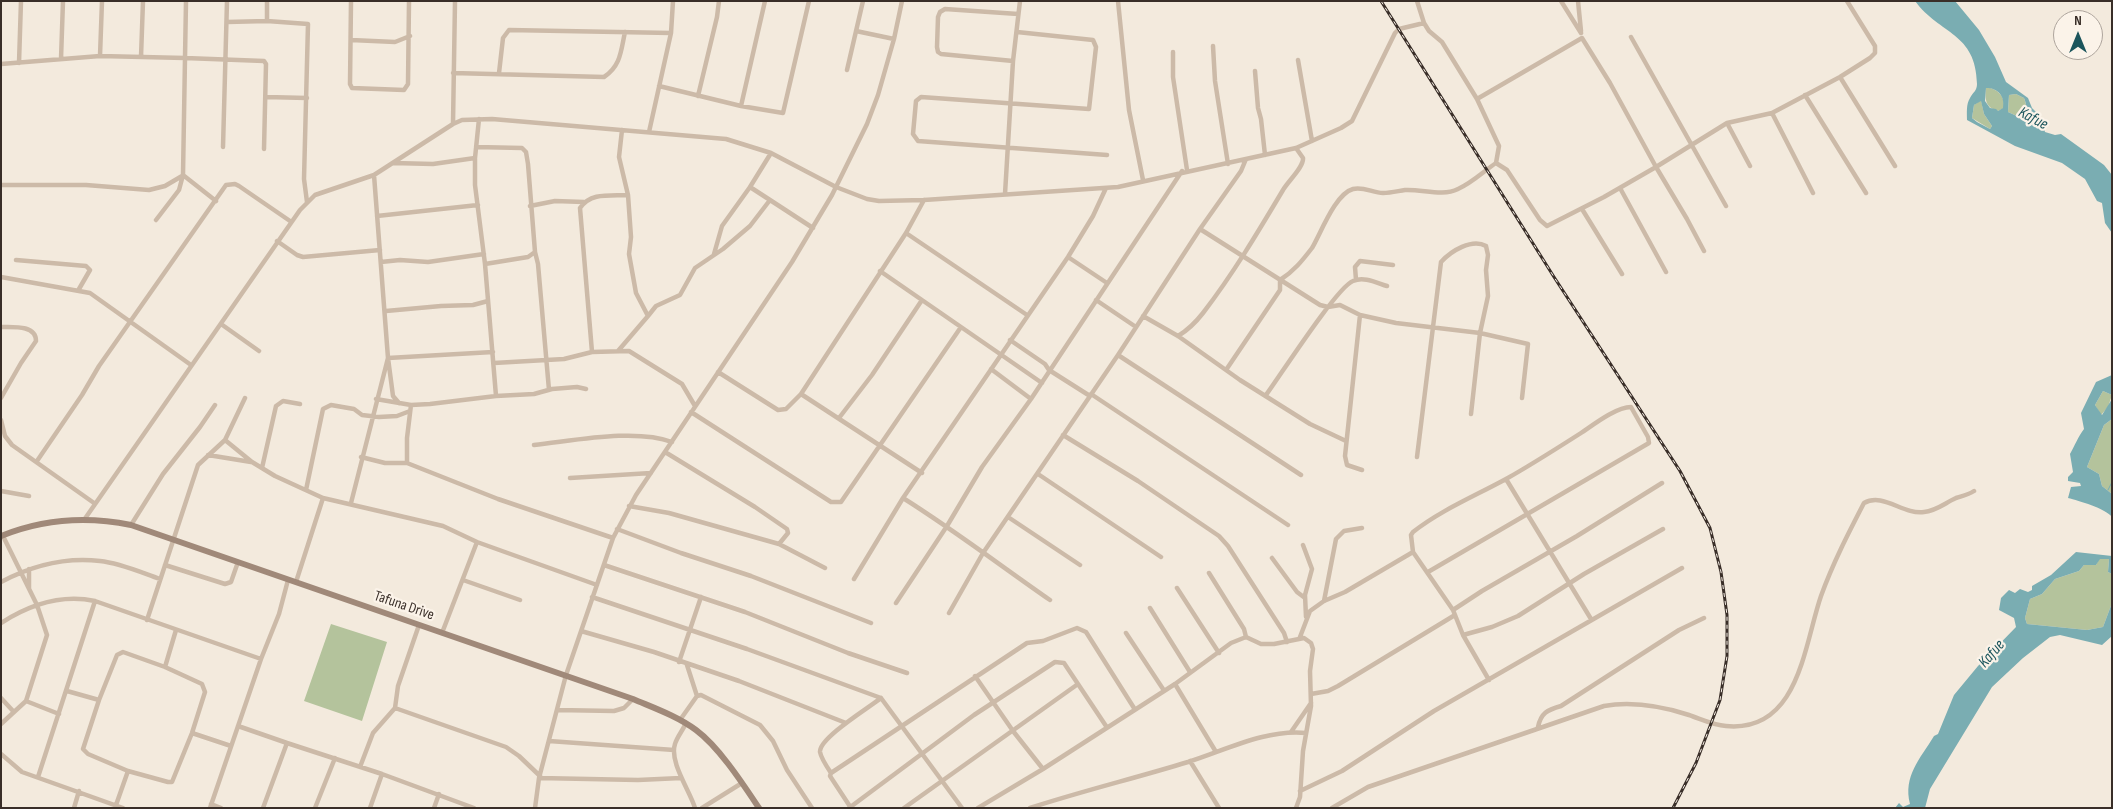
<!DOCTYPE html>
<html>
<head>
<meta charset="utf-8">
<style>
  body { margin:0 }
  #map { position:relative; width:2113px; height:809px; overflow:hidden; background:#f3eadd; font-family:"Sofia Sans Condensed",sans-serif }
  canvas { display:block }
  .frame { position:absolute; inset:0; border:2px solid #392e28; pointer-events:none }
  .north { position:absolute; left:2053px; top:10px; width:50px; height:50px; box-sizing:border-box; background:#fbf3e9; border:1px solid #ada49c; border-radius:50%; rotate:0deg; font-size:14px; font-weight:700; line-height:20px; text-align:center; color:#392e28 }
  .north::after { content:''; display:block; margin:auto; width:18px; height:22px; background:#1c555c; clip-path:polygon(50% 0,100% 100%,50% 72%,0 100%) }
</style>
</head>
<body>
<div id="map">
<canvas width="2113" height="809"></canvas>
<div class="frame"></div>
<div class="north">N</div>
</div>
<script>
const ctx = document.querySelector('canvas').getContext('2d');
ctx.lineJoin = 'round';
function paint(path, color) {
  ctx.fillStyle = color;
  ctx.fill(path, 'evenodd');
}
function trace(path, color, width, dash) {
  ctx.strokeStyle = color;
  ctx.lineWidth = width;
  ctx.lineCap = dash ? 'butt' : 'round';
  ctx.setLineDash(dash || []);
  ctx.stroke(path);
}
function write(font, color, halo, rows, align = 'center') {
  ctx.font = font + ' "Sofia Sans Condensed",sans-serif';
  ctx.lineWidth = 4.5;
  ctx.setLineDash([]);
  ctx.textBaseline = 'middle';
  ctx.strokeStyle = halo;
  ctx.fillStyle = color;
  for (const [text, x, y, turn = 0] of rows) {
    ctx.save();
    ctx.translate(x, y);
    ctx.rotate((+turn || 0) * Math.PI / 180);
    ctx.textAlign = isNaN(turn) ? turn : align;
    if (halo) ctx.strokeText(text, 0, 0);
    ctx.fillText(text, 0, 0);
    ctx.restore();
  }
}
paint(new Path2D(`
  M1986 87C1998 89 2005 96 2004 108L1998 111C1985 107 1985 100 1986 87Z
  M2016 94 2024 98C2027 106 2028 113 2021 118L2008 112 2009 95Z
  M1981 100 1984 114 1992 126 1990 129 1972 118 1974 105Z
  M2103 391 2112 395 2108 407 2101 415 2095 405Z
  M2112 419V494L2102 486 2099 474 2087 467 2104 425Z
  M2099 559H2109L2108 572 2112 574V603L2103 627 2087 630 2027 624 2025 618 2030 599 2042 594 2055 579 2079 571 2084 565H2096Z
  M331 624 387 642 362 721 304 701Z`), '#b4c39c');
paint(new Path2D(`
  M1915 1H1955L1979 30 1995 57 2006 82 2028 98 2032 108 2040 116 2045 132 2055 135 2061 134 2104 165 2112 175V233L2105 223 2102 203 2097 201 2085 179 2062 163 2015 146 1967 120C1967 113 1966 104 1970 98 1973 92 1977 91 1977 84 1976 32 1940 35 1915 1ZM1986 88C1998 88 2005 96 2003 108L1998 111 1996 109 1990 108 1985 101ZM2016 94 2024 98C2027 105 2028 113 2021 118L2008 112 2009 95ZM1981 101 1984 114 1992 126 1990 129 1977 122 1972 118 1974 105Z
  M2112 375V395L2103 391 2095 405 2102 415 2112 399V419L2104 425 2087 467 2099 474 2102 486 2112 494V517C2105 508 2079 501 2068 498L2071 487 2081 486 2080 483 2068 481V477L2073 472 2070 454C2075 445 2078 437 2084 429L2081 413 2096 382Z
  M2076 552 2112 556V574L2108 572 2109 559H2100L2096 565H2084L2079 571 2055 579 2042 594 2030 599 2025 618 2027 624 2087 630 2103 627 2112 603V636L2102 645 2060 635 2050 637 2023 658 1992 687 1930 789 1925 808H1895L1899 803 1903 807 1910 804C1903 776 1920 759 1934 736L1938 734 1954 695 1978 666 2016 627 2014 618 1999 610 2001 598 2009 590 2015 593 2020 589 2028 592 2032 590V586L2051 575Z`), '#7aadb2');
trace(new Path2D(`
  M2108 490 2112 482`), '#7aadb2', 1);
trace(new Path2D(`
  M351 1 350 84 352 88 404 90 408 84 409 1
  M1118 1 1129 110 1143 180
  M1417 1 1424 23
  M1561 1 1581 33
  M1578 1 1581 31
  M267 21V1
  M227 22 267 21 308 24 304 179 307 202
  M856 31 894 39
  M1017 32 1093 40 1096 47 1089 109 921 97 916 101 913 134 918 141 1107 155
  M1631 37 1726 206
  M351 40 395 42 410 36
  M1213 46 1215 81 1228 164
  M1173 52V77L1187 170
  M100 56 102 1
  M141 57 143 1
  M61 59 63 1
  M1298 60 1312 141
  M1013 61 941 54 938 52 937 47 938 17 940 12 945 9 1018 14
  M19 63 21 1
  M1 64 100 56 185 58 186 1
  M847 70 863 1
  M1255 71 1258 108 1261 119 1265 155
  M453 73 604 77C621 66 621 50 625 32
  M499 73 503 38 509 30 671 33
  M1840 77 1895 166
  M659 86 741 106 783 113 809 1
  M1805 95 1866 193
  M698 96 717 17 719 1
  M266 97 307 98
  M1477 99 1499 146 1496 163 1507 170 1540 220 1547 226 1604 197 1656 167 1687 219 1704 251
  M741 106 765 1
  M1772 113 1813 193
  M479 119 475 158V185L485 264 496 396
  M1727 123 1750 166
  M453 124 455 1
  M649 132 671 33 673 1
  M223 147 227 1
  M476 147 522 148 526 152 528 164 535 252 528 257 485 264
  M393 163 433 164 475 158
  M183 175 216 201
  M374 175 388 358 393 396 399 403
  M1 185H86L149 190 165 186 182 176
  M750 187 771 153
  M1620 188 1666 272
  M1005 194 1013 61 1020 1
  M530 206 555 201 584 202
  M1582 209 1622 274
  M377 216 478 205
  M156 220 179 190 183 175 185 58 264 61 266 64 264 149
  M1200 229 1320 305 1328 307 1340 305 1360 315 1396 323 1480 333 1471 414
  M906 233 1027 315
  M277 241 297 255 303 257 380 250
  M535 252 538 264 549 390
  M714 254 722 226 750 187 770 200
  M1068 257 1107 283
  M16 260 86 266 90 270 79 289
  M381 262 400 260 428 262 484 254
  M880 271 1042 383
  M1 277 90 293 191 365
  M1356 280 1355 267 1360 261 1393 265
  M1096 300 1136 327
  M386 311 441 306 473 305 488 301
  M1360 315 1345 456 1347 465 1362 470
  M648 316 656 306 680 295 695 268 723 249 750 226 770 200 813 228
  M1143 316 1178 336 1240 380 1310 424 1346 441
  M221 324 259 351
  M1 327C14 327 36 325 36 341L21 363 1 398
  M1178 336C1188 330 1196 322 1203 313 1233 274 1258 232 1283 190 1288 181 1304 167 1303 158L1296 148
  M1010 340 1045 364 1049 370 1090 396
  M618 351 648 316 636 293 629 254 631 237 628 195 619 157 622 130
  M592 352 580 208C591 192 610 196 628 195
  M1118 355 1301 475
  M494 363 564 359 592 352 629 351 682 384 695 406
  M991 369 1031 399
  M1226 370 1280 290V280C1294 271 1302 261 1312 248 1321 233 1335 194 1353 189 1363 186 1373 193 1383 193 1391 193 1398 191 1405 190 1423 189 1442 197 1458 189 1472 183 1484 171 1496 163
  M718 372 778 410 786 409 801 394 906 233 924 200
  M801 394 922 473
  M1091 394 1288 525
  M1266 395C1280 376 1337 287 1353 281 1364 276 1377 283 1387 286
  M376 399 411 405 430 404 496 396 534 394 552 389 577 387 586 389
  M691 412 831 502H841L961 327
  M839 418 872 375 922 300
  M1 420 5 436 12 445 94 503
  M1063 435 1138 481 1219 536 1228 546 1284 633 1287 642
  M225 440 252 462 275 476 323 498 443 526 477 542 597 585
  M534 445C573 441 635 428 672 442
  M665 452 755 507 787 529 788 533 779 544
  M208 455 251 462
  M361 457 385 463H407L498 499 613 538
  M1417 457 1441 262C1451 251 1472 238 1486 246L1488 255 1486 270 1488 296 1480 333 1528 344 1522 398
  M37 461 82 395 99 366 226 185 235 184 239 186 290 221
  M407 463V438L411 405
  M262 468 276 406 283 401 300 404
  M1038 474 1161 557
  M570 478 651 473
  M1506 479 1591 619
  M306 490 323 409 331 405 354 409 362 415 379 417 397 416 410 411
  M1 491 29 496
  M903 498C954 530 1001 566 1050 600
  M351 503 388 358 493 352
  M629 506 669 513 779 544 825 568
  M1008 517 1080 565
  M84 520 300 210 315 195 374 175 453 124 462 120 492 119 726 139 771 153 836 187 867 199 879 201 924 200 1118 187 1296 148 1341 128 1352 121 1395 33 1399 29 1424 23 1429 31 1442 42 1477 99 1582 38 1610 83 1656 167 1727 123 1772 113 1840 77 1870 58 1875 53V46L1847 1
  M131 525 163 474 200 427 215 405
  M617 529 681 553 751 576 871 623
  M1303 545 1312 569 1305 595 1306 617
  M1272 558 1297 592 1305 598
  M165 565 225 584 231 582 238 562
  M604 565 745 612 848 653 907 673
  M1428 572 1649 443 1648 437 1631 407C1616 407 1593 425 1581 433 1556 449 1531 465 1506 479 1475 496 1441 510 1413 532L1411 535 1413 552 1453 610
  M1209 573 1244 629 1246 637
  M854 579 903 498 1068 257 1093 216 1106 188
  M463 580 520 600
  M1 582C31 566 66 557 100 561 120 563 140 572 160 579
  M296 582 323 498
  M29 588V569
  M1177 588 1219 653
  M592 597 747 649 881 698 962 808
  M1324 601 1336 539 1344 531 1362 528
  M896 603 947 526 982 467 1031 399 1182 171
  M1150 608 1190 672
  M949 613 983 553 1118 355 1200 229 1241 171 1246 159
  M147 620 198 465 225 440 245 398
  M1 623C29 605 62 594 95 601L261 659
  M581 631 654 652 739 681 846 723
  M442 633 477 542
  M1126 633 1163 689
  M1463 635 1492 627 1518 616 1584 574 1663 529
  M1300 637 1310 611 1324 601 1345 592 1413 552
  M123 652 165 667 202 684 205 692 192 733 172 782H168L128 771 88 754 83 749 99 700 117 655Z
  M679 662 701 597
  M687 665 697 696
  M165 667 176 630
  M975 676 1013 731 1043 769
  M1489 680 1463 635 1453 610 1482 591 1577 536 1662 483
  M1175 684 1216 752
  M67 691 99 700
  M1311 694 1328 691 1338 686 1455 615
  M1 698 13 711
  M26 701 59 714
  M395 708 506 747 519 756 540 776
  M557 710 614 711 624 708 633 699
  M680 720 697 696 701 695 760 725 773 741 787 770 812 808
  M686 723C683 730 677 737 675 744 669 762 690 791 695 808
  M1 724 26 701 47 635 37 605 3 536
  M238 726 287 743 263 808
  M1538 727C1541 713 1547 710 1561 706L1679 630 1704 618
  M1291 732 1311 703
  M192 733 231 746
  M549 741 674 750
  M287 743 382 774 474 808
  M1 754 22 772 123 808
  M1190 761 1219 808
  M360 767 373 733 395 708 398 686 419 625
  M831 773C827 767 821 758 820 752 819 738 870 707 881 698
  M38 777 95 601
  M539 778 638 780 681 778
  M1300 791 1342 771 1434 711 1682 568
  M211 804 221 808
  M116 805 128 771
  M74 808 79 791
  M210 808 261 659 279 614 288 580
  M315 808 335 758
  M370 808 382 774
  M434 808 439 794
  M535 808 539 778 566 675 613 538 636 495 792 262 832 195 867 124 878 95 894 39 902 1
  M702 808 742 783
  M849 808 974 715 1055 662 1064 663 1106 726
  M851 808 830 776 831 773 1027 643 1043 641 1077 628 1086 632 1134 708
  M904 808 1078 684
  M978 808 1043 769 1175 684 1231 643 1246 637 1261 644H1274L1304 638 1311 643 1313 649 1310 671 1311 706 1303 751 1300 797 1296 808
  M1030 808C1082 791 1136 778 1188 762 1226 750 1266 729 1306 733
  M1332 808 1368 787 1604 706C1633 701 1661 706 1689 715 1701 719 1713 725 1726 726 1799 733 1804 645 1821 596 1833 563 1848 534 1864 503 1883 492 1903 515 1924 512 1936 511 1945 503 1956 498 1962 496 1968 495 1974 491`), '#ccbaa8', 4.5);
trace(new Path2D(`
  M1 536C43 519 87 516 131 525L633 699C654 708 677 716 696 730 719 747 743 784 759 808`), '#a08979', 6);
const rail = new Path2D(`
  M1381 1 1554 277 1680 471 1710 528 1721 572 1727 615V656L1720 700 1696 763 1673 808`);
trace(rail, '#392e28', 3);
trace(rail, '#fbf3e9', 1, [4]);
write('15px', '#392e28', '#fbf3e9', [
  ["Tafuna Drive",404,606,19]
]);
write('italic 16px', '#1c555c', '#fbf3e9', [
  ["Kafue",2033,119,28],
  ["Kafue",1992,654,-49]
]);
</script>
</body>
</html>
